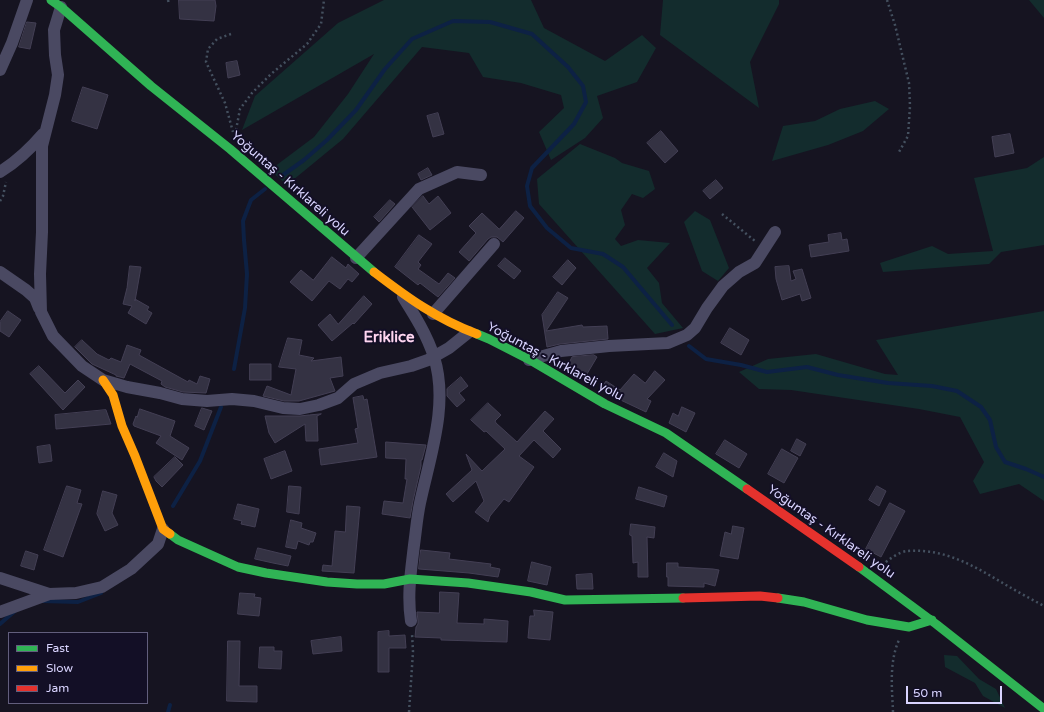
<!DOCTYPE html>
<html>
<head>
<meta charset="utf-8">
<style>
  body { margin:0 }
  #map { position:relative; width:1044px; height:712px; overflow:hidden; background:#161421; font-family:"Varela Round",sans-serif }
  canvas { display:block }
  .legend { position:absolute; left:8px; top:632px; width:140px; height:72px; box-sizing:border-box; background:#130f26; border:1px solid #625e7d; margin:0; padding:5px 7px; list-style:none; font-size:12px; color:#d9d4ff }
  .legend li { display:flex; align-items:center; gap:8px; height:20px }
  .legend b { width:20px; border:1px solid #625e7d }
  .scale { position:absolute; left:906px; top:686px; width:96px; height:18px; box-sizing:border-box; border:2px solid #d9d4ff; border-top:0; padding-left:5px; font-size:12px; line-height:14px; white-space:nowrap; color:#d9d4ff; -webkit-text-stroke:3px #130f26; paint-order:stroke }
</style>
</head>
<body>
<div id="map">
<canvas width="1044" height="712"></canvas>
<ul class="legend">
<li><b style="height:5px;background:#30b455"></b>Fast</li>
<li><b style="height:5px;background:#ff9f0a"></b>Slow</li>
<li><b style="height:5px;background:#e5322d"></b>Jam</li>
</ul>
<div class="scale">50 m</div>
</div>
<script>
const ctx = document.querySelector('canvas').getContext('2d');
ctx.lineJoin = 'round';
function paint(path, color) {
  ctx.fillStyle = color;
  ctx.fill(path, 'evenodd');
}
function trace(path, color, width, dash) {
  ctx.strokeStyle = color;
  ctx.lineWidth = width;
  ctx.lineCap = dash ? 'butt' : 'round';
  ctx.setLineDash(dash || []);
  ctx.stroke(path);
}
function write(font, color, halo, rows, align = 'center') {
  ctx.font = font + ' "Varela Round",sans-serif';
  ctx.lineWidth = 4;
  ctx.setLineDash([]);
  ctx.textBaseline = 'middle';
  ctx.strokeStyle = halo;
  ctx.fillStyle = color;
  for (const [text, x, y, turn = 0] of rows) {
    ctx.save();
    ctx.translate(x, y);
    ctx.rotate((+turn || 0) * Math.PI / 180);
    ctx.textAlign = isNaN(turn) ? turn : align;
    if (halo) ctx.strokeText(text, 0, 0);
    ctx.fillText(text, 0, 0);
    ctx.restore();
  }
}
paint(new Path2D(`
  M384 0H531L544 28 605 61 642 35 656 48 637 82 597 96 603 118 585 138 551 160 539 132 564 108 561 95 521 83 483 77 469 53 422 47 343 139 287 185 270 170 314 137 348 94 374 54 242 130 255 96 338 23Z
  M663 0H779V4L750 62 759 108 660 35Z
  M1029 0H1044V18Z
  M875 101 889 109 863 131 828 145 772 161 783 126 815 121 840 109Z
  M580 144 615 158 622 163 649 171 655 189 643 198 632 194 621 210 625 225 615 239 621 246 638 240 670 243 647 268 659 283 662 303 683 328 655 334 539 204 537 179Z
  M1044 157V245L1001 252 989 264 883 272 880 263 932 246 948 254 993 251 974 178 1027 168Z
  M695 211 710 220 729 268 718 281 702 271 684 222Z
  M1044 311V501L1019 484 980 494 973 481 984 462 960 417 919 409 791 390 759 389 739 372 768 359 816 354 885 374 898 375 876 340Z
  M944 655 957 656 979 679 996 689 1005 708 983 696 975 683 945 667Z`), '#132c2d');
trace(new Path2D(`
  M283 175 304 160 327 140 356 110 385 69 412 39 453 21 490 22 532 34 568 67 583 86 586 102 574 124 532 168 527 186 530 206 547 228 571 248 603 254 623 267 672 325
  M689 346 706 359 741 365 767 372 807 367 838 375 888 383 932 386 957 391 981 407 990 420 996 447 1005 462 1026 469 1044 477
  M234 369 245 308 247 274 244 240 243 221 251 200 265 189
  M173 506 200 461 221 407
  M42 601 78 602 101 593
  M0 624 15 611
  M168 712 170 705`), '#0d2144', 4);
const building = new Path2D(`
  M179 0H215L216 6 214 21 180 19Z
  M27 22 36 23 30 49 19 47Z
  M237 61 240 75 228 78 226 63Z
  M83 87 108 95 97 129 72 121Z
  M438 113 444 134 433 137 427 116Z
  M661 131 678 151 665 163 647 143Z
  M1010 134 1014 153 995 157 992 137Z
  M428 168 432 175 421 180 418 174Z
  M716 180 723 188 710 199 703 191Z
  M423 196 429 204 438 196 451 213 430 230 412 207Z
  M390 200 395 204 379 222 374 217Z
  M516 211 524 218 503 242 497 237H491L488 239 469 261 459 252 476 233 469 226 482 213 499 229Z
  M841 233 842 240 847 239 849 251 811 257 809 245 829 242 828 235Z
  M419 235 432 244 418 262 421 265 418 269 439 284 448 273 455 278 438 297 420 283 418 285 395 267Z
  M332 257 346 268 348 264 359 274 352 282 348 279 340 289 329 281 312 301 290 282 301 270 313 280Z
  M505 258 521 271 514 279 498 266Z
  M568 260 576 268 562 285 553 277Z
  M130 266 141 267 135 301V299L149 307 147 310 152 313 146 324 128 313 132 306 123 304 127 288Z
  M789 266 791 281 796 279 793 271 802 269 811 298 802 301 800 294 782 300 776 279 775 267Z
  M558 292 568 298 546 331 582 325 583 327 607 326 608 339 560 344 547 347 542 315Z
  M364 296 372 304 354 324 353 323 332 341 318 325 330 314 338 324Z
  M8 311 21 320 9 337 0 331V322Z
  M730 328 749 340 741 355 721 343Z
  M288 338 302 340 299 355 314 358 311 361 341 357 343 376 330 378 335 391 299 401H284L263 396 267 386 291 395 296 369 279 367Z
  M82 340 97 354 109 360 111 358 121 362 127 345 141 350 139 355 188 382 189 380 197 384 200 376 210 379 206 393 183 392 165 387 161 384 162 381 130 364 124 378 116 376V375L92 364 75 347Z
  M594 355 597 357 584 379 566 369 572 357Z
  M250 364H271V380H250Z
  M39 366 65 393 78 380 85 387 63 410 30 374Z
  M655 371 665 380 647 399 651 401 646 412 610 395 601 389 606 381 620 390 634 374 645 383Z
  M461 377 468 386 459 393 465 400 457 407 447 396V389Z
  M363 396 364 400 367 399 377 457 321 465 319 449 358 443 355 429 358 428 353 398Z
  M488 403 501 415 495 421 496 423 517 442 545 411 554 419 543 431 561 449 553 458 534 440 519 456 534 467 509 502 504 499 490 516 488 522 475 512 484 501 476 481 453 502 446 494 472 470 466 454 482 471 505 449 486 431 484 432 471 420Z
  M682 407 695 413 686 432 669 423 673 413 678 416Z
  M202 408 212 411 204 430 195 426Z
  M140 409 175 421 170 436 189 448 182 460 156 443 161 436 134 426 133 424 136 416 137 417Z
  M106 410 111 424 56 429 55 415Z
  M321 414 317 416 318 441H306L305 424 275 443 269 433 265 416H300L309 415Z
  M797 439 806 444 800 456 791 451Z
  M725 440 747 454 739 468 716 454Z
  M386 442 426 445 422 460H421V466L413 501 410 518 382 514 384 501 403 503 407 479H405L406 459 386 458Z
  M50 445 52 461 39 463 37 447Z
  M782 449 798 458 784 483 768 474Z
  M285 451 292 471 271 479 264 459Z
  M664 453 677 461 673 477 656 467Z
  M175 457 183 465 162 487 156 481 154 477Z
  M67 486 81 490 77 503 82 504 63 557 44 550Z
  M289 486 301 487 299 514 287 512Z
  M877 486 886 491 879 506 869 500Z
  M639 487 667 496 664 507 636 499Z
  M103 491 117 495 112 513 118 525 105 531 97 514Z
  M890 503 905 511 881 557 866 549Z
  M238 504 259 509 255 527 241 524 242 521 234 519Z
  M347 506 360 507 354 573 322 571 323 565 332 566 335 531 345 532Z
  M291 520 302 523 301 528 316 533 313 542H310L309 545 298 541 296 549 286 547Z
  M631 524 655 527 654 538 647 537 648 577H638V562L633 563 632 536 630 535Z
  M733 526 744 528 738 559 720 556 725 532 731 534Z
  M258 548 291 556 288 566 273 563 255 559Z
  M421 550 450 553 449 559 491 564 490 567 500 569 498 577 469 573 419 569Z
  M26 551 38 555 34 570 21 566Z
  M532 562 551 567 547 585 528 581Z
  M667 563H678V567L713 569 719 570 715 586 704 583V587L668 586V577H667Z
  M592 574 593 589H577L576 575Z
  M440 592 459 593 457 623 484 624V619L508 621 507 642 441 640V638L415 637 416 627 418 624V621L417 612 439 613Z
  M240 593 255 594 254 597 261 598 259 616 238 614Z
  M534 610 553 612 550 640 528 638 530 616H534Z
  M389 631V636L405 635 406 648H389V672H378V632Z
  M341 637 342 651 313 654 311 641Z
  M228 641H240L239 686H257V702L227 701Z
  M260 647H274V651H282L281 669 259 668Z`);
paint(building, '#343243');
trace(building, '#433f54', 1);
trace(new Path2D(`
  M168 0 169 4
  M887 0 895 25 909 83 910 106 908 136 899 152
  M231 34 217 39 208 49 206 62 225 103 233 132
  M236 135V130L240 109 252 93 271 74 307 44 321 24 324 0
  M0 201 3 196 6 182
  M722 214 755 241
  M882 565C888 560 900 551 908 551 945 548 976 567 1006 585 1018 592 1031 599 1044 606
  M409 712 413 652 412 633
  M893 712C892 688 889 662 899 640`), '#44505f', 2.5, [2, 3]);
trace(new Path2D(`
  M61 7 54 30 55 55 58 75 55 95 42 146V232L40 274 41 312 53 336 82 366 103 380 127 387 160 393 182 399 207 401 232 399 254 401 283 408 300 409 319 405 338 398 354 384 380 373 411 366 428 360 449 348 469 332
  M0 70 12 43 27 0
  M0 172C16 162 31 148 43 134
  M356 258 419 189 457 172 481 175
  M0 272 26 290 35 298 39 308
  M403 297C415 316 427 335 434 357 449 404 430 456 420 503 417 517 416 531 414 545 411 571 407 595 411 621
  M433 314 494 244
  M529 360 561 351 609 346 668 343 687 335 695 328 707 308 723 286 739 272 755 263 775 232
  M0 578 49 594
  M0 612 49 594 76 593 102 587 131 569 158 544 163 529`), '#4a4962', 12);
trace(new Path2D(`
  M51 0 61 7 151 86 230 149 374 272
  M477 334 489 339 532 361 605 404 666 433 747 489
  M170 534 178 540 238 567 266 573 327 582 357 584H384L410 579 468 583 531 592 565 600 683 598
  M859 567 936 624 1044 709
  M778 598 804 602 867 620 909 627 932 620`), '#30b455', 9);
trace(new Path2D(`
  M374 272C408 298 437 319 477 334
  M103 380 113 395 122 426 135 456 163 529 170 534`), '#ff9f0a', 9);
trace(new Path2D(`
  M747 489 859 567
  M683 598 760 596 778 598`), '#e5322d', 9);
write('13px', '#d9d4ff', '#130f26', [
  ["Yoğuntaş - Kırklareli yolu",290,184,41],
  ["Yoğuntaş - Kırklareli yolu",555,362,28],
  ["Yoğuntaş - Kırklareli yolu",831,532,35]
]);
write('bold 15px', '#ffd6f0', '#130f26', [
  ["Eriklice",389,338]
]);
</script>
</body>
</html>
